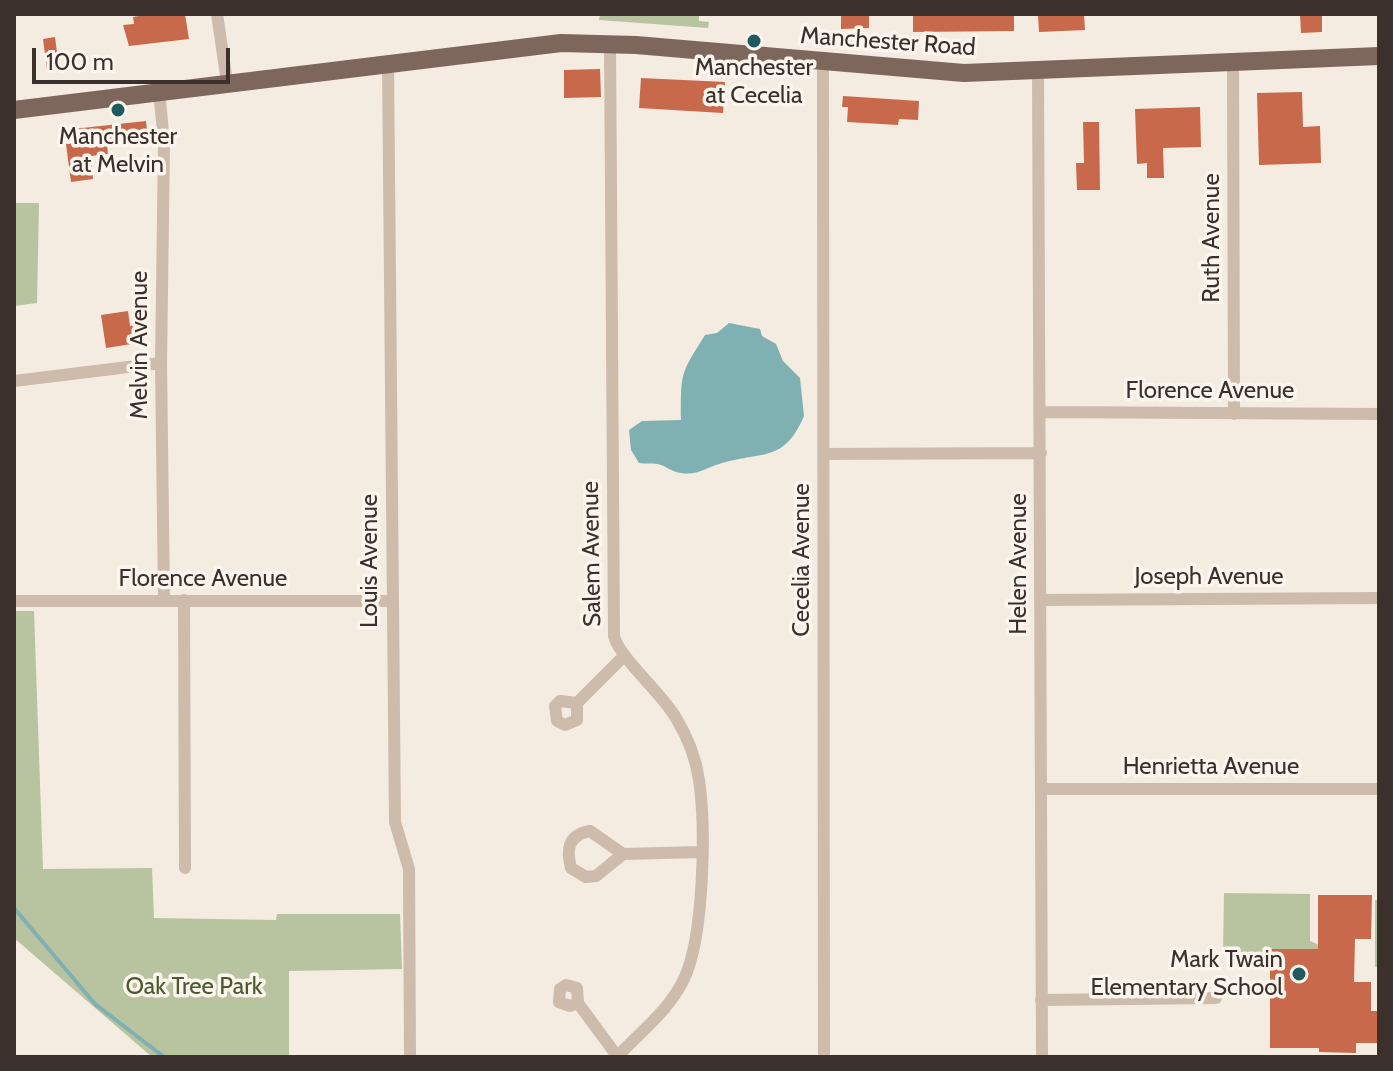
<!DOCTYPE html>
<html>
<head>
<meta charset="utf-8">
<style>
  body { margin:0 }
  #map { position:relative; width:1393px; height:1071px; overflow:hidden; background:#f4ebe1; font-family:Cabin,sans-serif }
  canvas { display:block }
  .frame { position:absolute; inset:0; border:16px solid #3b302b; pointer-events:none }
  .scale { position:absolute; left:32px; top:48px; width:198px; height:36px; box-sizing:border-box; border:4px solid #3b302b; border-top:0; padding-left:10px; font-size:24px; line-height:28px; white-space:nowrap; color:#3b302b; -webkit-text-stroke:6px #fbf5ee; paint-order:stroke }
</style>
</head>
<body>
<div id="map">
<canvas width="1393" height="1071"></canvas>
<div class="frame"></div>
<div class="scale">100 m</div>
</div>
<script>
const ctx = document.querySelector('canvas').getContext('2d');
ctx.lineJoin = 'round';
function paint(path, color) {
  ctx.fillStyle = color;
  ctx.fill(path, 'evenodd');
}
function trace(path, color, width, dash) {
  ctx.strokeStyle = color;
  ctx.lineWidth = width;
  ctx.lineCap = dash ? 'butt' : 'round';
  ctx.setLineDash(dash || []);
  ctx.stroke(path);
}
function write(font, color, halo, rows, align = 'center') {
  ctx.font = font + ' Cabin,sans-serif';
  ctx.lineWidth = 7;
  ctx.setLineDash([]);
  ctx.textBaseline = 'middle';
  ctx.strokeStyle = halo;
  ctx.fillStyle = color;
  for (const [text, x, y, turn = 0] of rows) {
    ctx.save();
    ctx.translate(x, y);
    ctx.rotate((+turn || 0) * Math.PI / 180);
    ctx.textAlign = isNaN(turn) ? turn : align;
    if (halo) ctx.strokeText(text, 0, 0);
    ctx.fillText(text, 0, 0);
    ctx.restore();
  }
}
paint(new Path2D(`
  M600 14H699V21L709 22 708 28 599 20Z
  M14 203H39L37 303 14 306Z
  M14 611H34L43 869 152 868 154 918 276 920 277 914H400L402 969 289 971V1057H152L14 938Z
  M1224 893 1310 894V941L1319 945V971L1270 953H1223Z
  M1375 900H1379V967H1375Z`), '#b8c4a0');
paint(new Path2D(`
  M729 323 760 329 762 336 776 344 783 361 800 378 804 416C784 462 765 451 722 463 708 467 696 476 681 473 672 472 666 466 658 464 652 463 646 464 639 463L631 450 629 430 642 421 681 420C681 372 680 375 705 335L717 333Z`), '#7fb0b2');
trace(new Path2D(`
  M14 908 95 1004 164 1057`), '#7fb0b2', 4);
paint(new Path2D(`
  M151 14H185L189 39 129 46 123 25 134 24 133 17Z
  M841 14H869V28L841 29Z
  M913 14H1014V31L913 32Z
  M1038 14H1084L1085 30 1039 32Z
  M1300 14H1322V32L1301 33Z
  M55 37 59 68 47 70 43 39Z
  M600 69 601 97 564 98V70Z
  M641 78 725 82 723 113 639 108Z
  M1302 92 1303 127 1320 126 1321 163 1259 165 1257 93Z
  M843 96 919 101 918 120 899 119 898 125 847 122 848 107H842Z
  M1200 107 1201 147 1163 148 1164 178H1147V163L1137 164 1135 109Z
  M146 121 148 140 107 144 108 154 91 156 93 179 71 182 66 144 75 143 73 129Z
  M1083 122H1099L1100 190H1077L1076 163H1084Z
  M128 311 130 326 136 325 138 343 106 348 101 315Z
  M1318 895H1372L1371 939H1355L1354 982H1371V1011H1379V1043H1356V1053L1319 1052V1048H1270V949H1318Z`), '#c8694b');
trace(new Path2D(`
  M217 14 227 82
  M610 43 614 636C620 659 662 693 676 718 687 736 696 759 699 780 706 828 704 937 684 979 668 1012 641 1031 617 1057
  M388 62 395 822 409 869 410 1057
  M823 63 824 1057
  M1233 63 1234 414
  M1038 72 1042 1057
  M159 90 164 143 161 363 164 600
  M14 381 161 363
  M1040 412 1379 414
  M824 454 1041 453
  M184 600 185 868
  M1040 600 1379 598
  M14 601H391
  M577 703V720L565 725 557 721 555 706 560 701 577 703 624 656
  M1043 789H1379
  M623 854 590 831C568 835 566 849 571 868L586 877 596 876 623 854 700 852
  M1041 1000 1216 998
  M578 1003 577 988 566 985 560 989 559 1002 570 1006 578 1003 617 1056`), '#cdbbac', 12);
trace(new Path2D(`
  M14 110 561 43 636 45 964 73 1379 56`), '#7d675c', 18);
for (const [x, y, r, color] of [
  [754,41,8,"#1f5a5e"],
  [118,110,8,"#1f5a5e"],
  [1299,974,8,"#1f5a5e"]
]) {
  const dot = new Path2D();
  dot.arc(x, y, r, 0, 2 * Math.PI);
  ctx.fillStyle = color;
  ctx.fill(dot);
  trace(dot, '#fbf5ee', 3);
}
write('24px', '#3b302b', '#fbf5ee', [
  ["Manchester Road",888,42,4],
  ["Ruth Avenue",1212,238,-90],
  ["Melvin Avenue",140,345,-90],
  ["Florence Avenue",1210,391],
  ["Salem Avenue",592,554,-91],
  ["Cecelia Avenue",802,560,-90],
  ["Louis Avenue",370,561,-90],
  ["Helen Avenue",1019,564,-90],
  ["Joseph Avenue",1209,577],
  ["Florence Avenue",203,579],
  ["Henrietta Avenue",1211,767]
]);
write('24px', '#3b302b', '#fbf5ee', [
  ["Manchester",754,68],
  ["at Cecelia",754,96],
  ["Manchester",118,137],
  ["at Melvin",118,165],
  ["Mark Twain",1283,960,"right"],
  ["Elementary School",1283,988,"right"]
]);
write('24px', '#4a5a2e', '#fbf5ee', [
  ["Oak Tree Park",194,987]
]);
</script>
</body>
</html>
